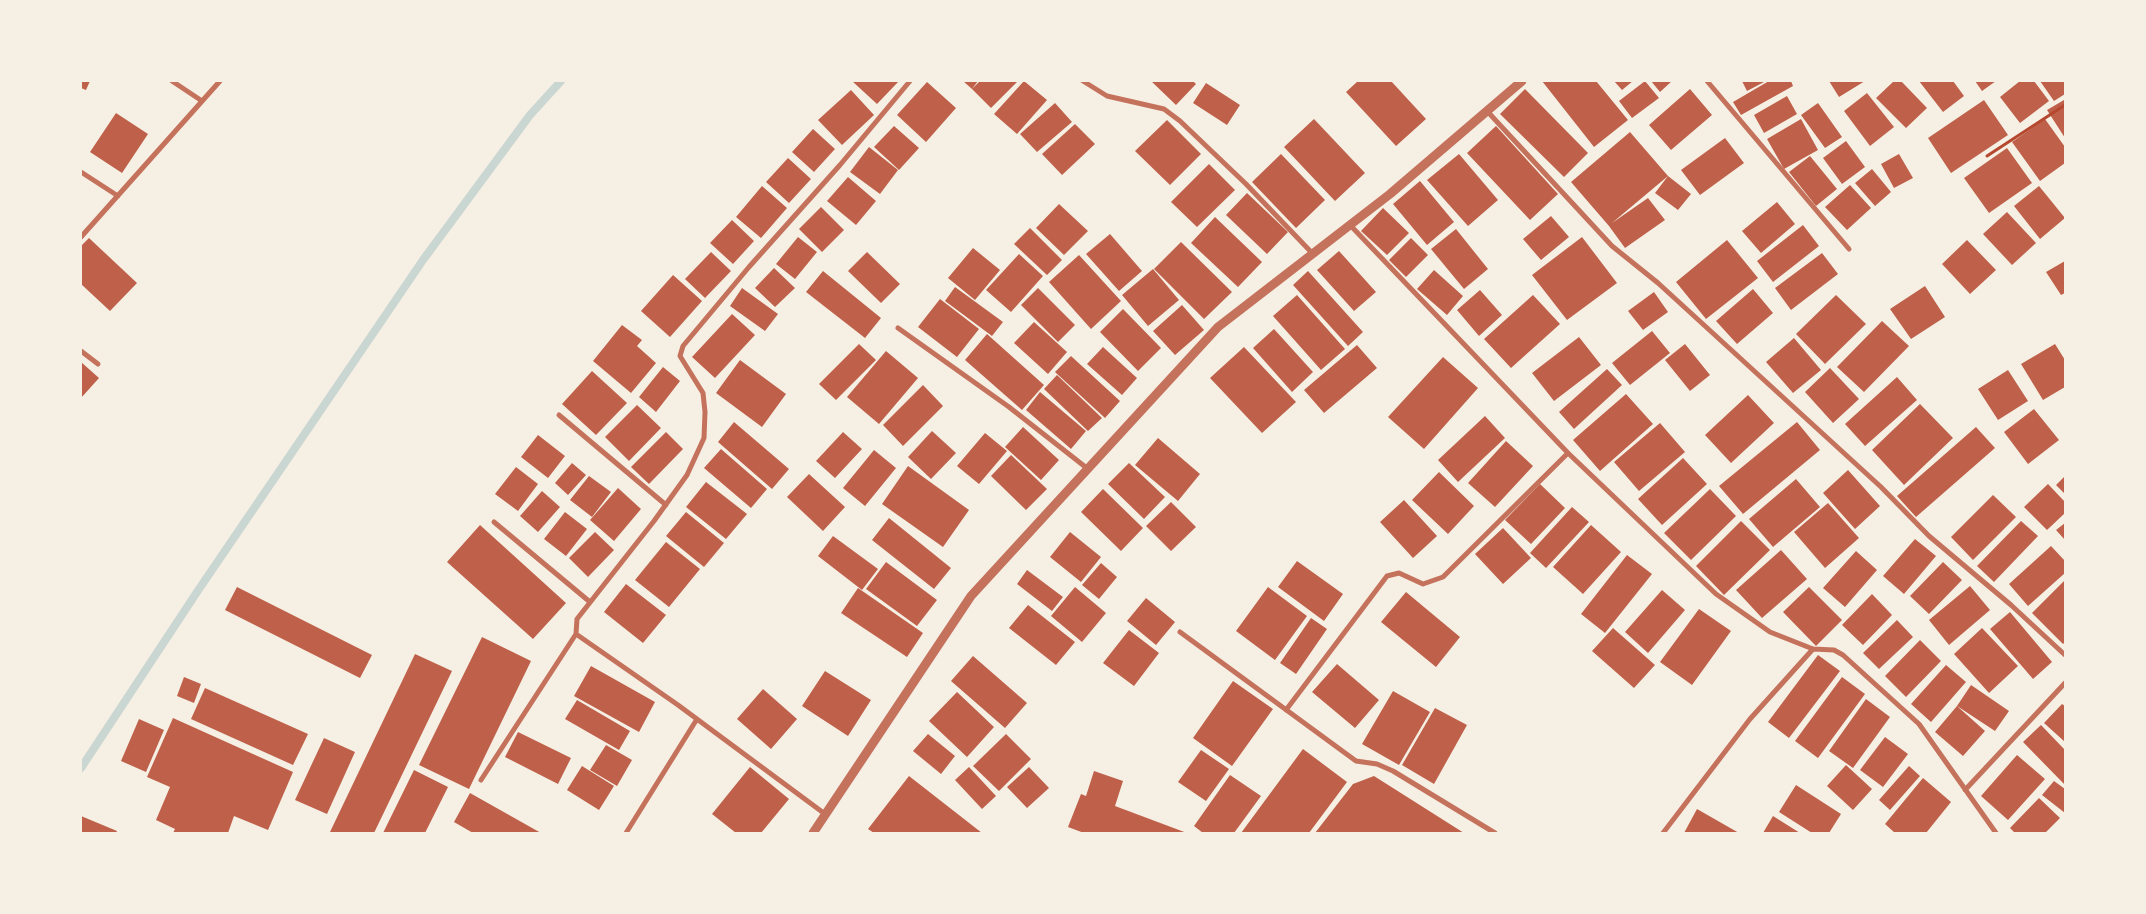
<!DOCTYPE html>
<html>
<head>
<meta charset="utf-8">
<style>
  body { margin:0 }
  #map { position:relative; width:2146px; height:914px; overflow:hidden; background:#f6efe4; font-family:"Varela Round",sans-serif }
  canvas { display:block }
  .frame { position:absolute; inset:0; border:82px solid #f6efe4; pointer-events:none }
</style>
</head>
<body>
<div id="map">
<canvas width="2146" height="914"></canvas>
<div class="frame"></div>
</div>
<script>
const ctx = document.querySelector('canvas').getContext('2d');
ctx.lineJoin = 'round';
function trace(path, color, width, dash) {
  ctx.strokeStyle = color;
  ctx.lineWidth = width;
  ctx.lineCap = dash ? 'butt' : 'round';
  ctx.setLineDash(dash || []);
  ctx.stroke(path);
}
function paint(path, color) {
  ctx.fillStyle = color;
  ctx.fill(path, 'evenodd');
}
trace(new Path2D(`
  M81 768 197 592 423 260 530 115 561 81`), '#c9d6d2', 8);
paint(new Path2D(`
  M81 81H90L86 90 81 88Z
  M852 81H899L877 104Z
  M963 81H978L972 89Z
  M980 81H1018L991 108 972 89Z
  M1024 81 1047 100 1017 134 994 114Z
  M1151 81H1193L1196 84 1176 105Z
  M1358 81H1391L1426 119 1396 146 1346 92Z
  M1542 81H1596L1628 120 1594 147Z
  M1614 81H1633L1622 90Z
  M1645 81 1659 98 1632 118 1619 101Z
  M1651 81H1672L1660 92Z
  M1742 81H1766L1747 91Z
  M1769 81H1791L1793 86 1741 115 1733 102Z
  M1829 81H1865L1839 97Z
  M1894 81H1901L1927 108 1906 128 1876 98Z
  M1919 81H1953L1964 96 1943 112Z
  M1975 81H1996L1982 91Z
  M2020 81H2034L2049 101 2020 123 2000 97Z
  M2040 81H2065V94L2054 101Z
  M927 82 956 108 926 142 897 115Z
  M1206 83 1240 105 1227 125 1193 103Z
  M1525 89 1588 153 1564 177 1500 114Z
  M1690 89 1712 115 1671 150 1649 125Z
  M851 90 874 115 842 145 818 120Z
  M1867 93 1894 127 1870 146 1844 111Z
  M1787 96 1797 114 1764 133 1754 115Z
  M1984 100 2008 135 1951 173 1928 138Z
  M2064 100 2065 101V138L2047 110Z
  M1055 103 1072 122 1037 152 1020 134Z
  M1818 103 1842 137 1825 148 1801 115Z
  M116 113 148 134 122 173 90 152Z
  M1314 119 1365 173 1335 201 1284 147Z
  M1801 119 1818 150 1784 169 1767 139Z
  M2045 119 2065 147V163L2040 181 2012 142Z
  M1167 120 1201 154 1170 185 1135 151Z
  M1075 124 1095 144 1062 175 1042 154Z
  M894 126 919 148 899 170 874 147Z
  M1496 126 1558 194 1530 220 1467 153Z
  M813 129 835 149 814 172 792 152Z
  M1630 132 1668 176 1691 194 1678 210 1655 193 1668 176 1612 223 1648 198 1665 220 1625 248 1609 226 1571 182Z
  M1725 138 1744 163 1700 195 1681 170Z
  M1846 141 1865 167 1842 184 1823 158Z
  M869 147 898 170 880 194 850 172Z
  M2007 148 2032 183 1989 213 1964 178Z
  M1281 154 1325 200 1296 228 1252 182Z
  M1459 154 1498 200 1468 226 1427 180Z
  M1899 154 1913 178 1894 188 1881 164Z
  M1810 156 1837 189 1816 206 1789 172Z
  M788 158 811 179 789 203 766 182Z
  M1209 164 1235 190 1197 227 1171 202Z
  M1872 169 1891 192 1875 206 1855 183Z
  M848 177 876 201 856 225 827 201Z
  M1420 181 1454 222 1427 245 1393 204Z
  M1850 185 1871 208 1847 230 1825 207Z
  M762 186 787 208 761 238 736 217Z
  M2039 186 2065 218 2040 239 2014 206Z
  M1247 193 1288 232 1267 254 1226 215Z
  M1777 202 1795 224 1761 253 1742 231Z
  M1059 204 1088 231 1064 255 1036 228Z
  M821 207 844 230 822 252 799 229Z
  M1383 208 1409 233 1387 255 1361 231Z
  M2007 212 2036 243 2012 265 1983 234Z
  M1551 216 1569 237 1541 260 1523 239Z
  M1215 217 1262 262 1238 287 1191 243Z
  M732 220 754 241 733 264 710 243Z
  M1803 225 1819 246 1773 282 1757 261Z
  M1030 228 1062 260 1047 275 1014 244Z
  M1456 229 1488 269 1464 289 1431 249Z
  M1110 234 1142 271 1119 291 1086 254Z
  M798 237 817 252 795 279 776 264Z
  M1582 237 1617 283 1567 320 1532 275Z
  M89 238 137 283 110 311 81 284V246Z
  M1411 238 1428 255 1406 277 1389 260Z
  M1727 240 1758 278 1706 319 1676 282Z
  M1967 240 1996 270 1970 294 1942 264Z
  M1181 242 1232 292 1204 319 1154 269Z
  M973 248 1000 270 975 300 948 278Z
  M1339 251 1376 292 1354 311 1317 270Z
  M711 252 731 271 705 298 685 279Z
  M867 252 900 284 881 303 848 271Z
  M1822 253 1838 274 1791 310 1775 288Z
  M1019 254 1043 276 1011 312 986 290Z
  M1079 255 1121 301 1091 329 1049 282Z
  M2065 261V293L2061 295 2046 272Z
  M774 268 795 288 775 307 755 288Z
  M1153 269 1179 300 1148 326 1122 295Z
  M1434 270 1463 296 1447 315 1417 289Z
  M823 271 881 318 865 338 806 292Z
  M1308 271 1363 332 1348 346 1293 285Z
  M673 275 702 301 670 337 641 311Z
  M1925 286 1945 317 1911 339 1890 309Z
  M955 287 1003 322 992 336 945 301Z
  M742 288 778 314 765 331 730 306Z
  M1038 288 1075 325 1058 342 1021 305Z
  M1753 289 1773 313 1737 344 1716 321Z
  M1480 290 1502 315 1479 336 1457 310Z
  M1654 292 1668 312 1643 330 1628 311Z
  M1297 295 1345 349 1321 370 1273 316Z
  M1533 295 1560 324 1511 368 1484 339Z
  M1836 295 1866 324 1825 364 1796 334Z
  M940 299 979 329 957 357 918 327Z
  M1182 305 1204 330 1175 355 1153 331Z
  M1123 309 1161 348 1138 371 1100 332Z
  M732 314 755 335 715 378 692 357Z
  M1882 321 1909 346 1864 392 1837 367Z
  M1034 322 1067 352 1048 374 1014 343Z
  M622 325 642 340 637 346 656 363 631 393 593 361Z
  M1274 329 1313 372 1292 392 1253 348Z
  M1652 331 1670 353 1630 385 1612 363Z
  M987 334 1044 385 1022 410 965 360Z
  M1579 337 1601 365 1554 401 1532 373Z
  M1794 338 1821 370 1793 393 1766 362Z
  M859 344 876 360 836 400 819 384Z
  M1685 344 1710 375 1690 391 1665 360Z
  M2055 344 2065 360V387L2043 400 2021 364Z
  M1357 345 1377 368 1324 413 1304 390Z
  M1103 347 1137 378 1122 395 1087 364Z
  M1244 347 1296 402 1262 433 1210 378Z
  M886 351 918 378 879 424 847 397Z
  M1071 356 1120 401 1105 418 1055 372Z
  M1443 357 1478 388 1424 449 1388 417Z
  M740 360 786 394 762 427 716 393Z
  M81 362 99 378 81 398Z
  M663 367 680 381 656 412 639 397Z
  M1830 368 1859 399 1833 423 1805 392Z
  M1607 369 1622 385 1574 429 1559 412Z
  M2008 370 2028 401 1998 420 1978 389Z
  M592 371 627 403 596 435 562 404Z
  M1057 375 1102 418 1088 431 1044 389Z
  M1897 377 1917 400 1865 446 1845 424Z
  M923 385 943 406 903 446 883 425Z
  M1040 392 1086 431 1071 449 1026 410Z
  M1626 394 1653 424 1600 471 1573 440Z
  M1748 395 1774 423 1731 463 1705 435Z
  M1920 404 1953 438 1904 485 1872 450Z
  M637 405 661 428 629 461 605 437Z
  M2034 409 2059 440 2028 464 2004 432Z
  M1485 416 1505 438 1458 482 1438 460Z
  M734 422 789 469 772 489 718 442Z
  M1797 422 1820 450 1743 514 1719 486Z
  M1660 423 1685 452 1639 491 1614 462Z
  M1023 427 1059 460 1041 480 1005 447Z
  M1976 427 1995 448 1916 517 1897 496Z
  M932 431 956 453 931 479 908 457Z
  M666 432 683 449 649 484 631 467Z
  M843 432 862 449 835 478 816 461Z
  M985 433 1007 451 979 484 957 466Z
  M538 435 565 456 548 478 521 457Z
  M1158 438 1200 474 1178 501 1135 465Z
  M1506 441 1533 466 1495 507 1468 483Z
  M721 449 767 489 751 508 704 468Z
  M874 450 896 468 865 506 843 488Z
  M1011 455 1047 489 1026 510 991 476Z
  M1683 458 1707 484 1662 525 1638 499Z
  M572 463 586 475 568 495 555 483Z
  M1129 463 1165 497 1144 519 1108 484Z
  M908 466 969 510 943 547 882 504Z
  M516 467 538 484 518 511 495 494Z
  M1848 470 1880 506 1855 529 1823 493Z
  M1439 472 1474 506 1448 534 1412 500Z
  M809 474 845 507 823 531 787 497Z
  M589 476 611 492 592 517 570 500Z
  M2065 476V494L2056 485Z
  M1796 479 1820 507 1773 547 1749 519Z
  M706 482 747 514 726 539 686 507Z
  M1540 484 1565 508 1531 544 1505 520Z
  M2048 484 2065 502V513L2047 530 2024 507Z
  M618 488 641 509 614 541 590 520Z
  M1103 489 1143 528 1121 551 1081 512Z
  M1710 489 1736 516 1691 560 1664 533Z
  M542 491 560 507 538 532 520 516Z
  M1993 495 2016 517 1973 560 1951 537Z
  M1404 500 1437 536 1413 558 1380 522Z
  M1171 502 1196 527 1171 551 1146 526Z
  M1828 503 1859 538 1825 568 1794 532Z
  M1572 507 1589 522 1546 568 1530 553Z
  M565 512 587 529 566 556 544 539Z
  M686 512 724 543 704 567 666 536Z
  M889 518 951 568 934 589 872 540Z
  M1741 521 1770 550 1724 595 1696 566Z
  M2021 521 2038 536 1994 582 1977 566Z
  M2065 523V540L2056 530Z
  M480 525 566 603 533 639 447 562Z
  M1591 525 1621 552 1583 594 1553 567Z
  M1503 528 1531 558 1503 584 1475 554Z
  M595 532 614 550 588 577 569 558Z
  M1070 532 1101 557 1081 582 1050 557Z
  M833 536 878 569 862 590 818 556Z
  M1915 539 1936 556 1904 594 1883 576Z
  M666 542 700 569 669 607 635 580Z
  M2051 546 2065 561V573L2028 606 2009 584Z
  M1781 550 1807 579 1762 618 1736 590Z
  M1856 551 1877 570 1845 607 1823 588Z
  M1627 555 1652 574 1605 633 1581 614Z
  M1297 561 1343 594 1324 621 1278 587Z
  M886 562 937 600 917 626 866 589Z
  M1943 562 1962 580 1929 614 1910 596Z
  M1101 563 1117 577 1099 599 1082 585Z
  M1027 570 1063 597 1052 611 1017 584Z
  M2065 580V642L2063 644 2032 613Z
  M626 584 666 615 643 643 604 612Z
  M1970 586 1990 610 1949 645 1929 620Z
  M237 587 372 655 360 678 225 610Z
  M1075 587 1106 613 1082 642 1051 616Z
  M1268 587 1307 616 1275 660 1236 631Z
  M1809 587 1842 620 1816 646 1783 612Z
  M858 588 923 633 907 657 841 613Z
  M1662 590 1685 610 1648 653 1625 632Z
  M1406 592 1460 637 1436 667 1381 622Z
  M1872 594 1892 615 1863 645 1842 625Z
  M1146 598 1175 622 1156 645 1127 621Z
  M1028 605 1075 642 1056 665 1009 628Z
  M1699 609 1731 631 1692 685 1660 662Z
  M2010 612 2052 662 2033 679 1990 629Z
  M1311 618 1327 629 1296 674 1280 663Z
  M1897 620 1913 637 1879 669 1863 653Z
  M1613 628 1655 665 1634 688 1592 651Z
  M1982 628 2018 666 1989 693 1954 654Z
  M1129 630 1159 653 1134 686 1103 663Z
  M482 637 531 661 469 789 419 765Z
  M1920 640 1941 661 1906 697 1885 676Z
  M415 654 452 671 374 833H332L330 832Z
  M1818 655 1840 671 1789 738 1768 722Z
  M973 656 1027 703 1005 728 951 681Z
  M1337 664 1379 700 1355 728 1312 692Z
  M1946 665 1966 682 1931 722 1911 704Z
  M591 666 655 702 639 732 574 696Z
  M825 671 871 700 848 736 802 706Z
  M184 677 201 684 194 703 177 696Z
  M1842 677 1865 694 1818 758 1795 741Z
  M1233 681 1273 709 1232 766 1193 738Z
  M1971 685 2009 711 1995 731 1957 706 1985 731 1963 756 1935 732 1957 706Z
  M205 688 308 734 293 765 191 719Z
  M763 689 797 719 771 749 737 719Z
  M1393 691 1430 712 1399 765 1362 744Z
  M957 692 994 727 967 757 929 721Z
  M1866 699 1890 717 1853 768 1829 751Z
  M577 700 630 731 619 750 565 719Z
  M2062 704 2065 706V742L2044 723Z
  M1435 708 1467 725 1434 784 1402 765Z
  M173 718 293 772 268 830 234 816 228 833H173L175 829 156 820 170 787 147 777Z
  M139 719 164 730 146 772 121 761Z
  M2041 725 2065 750V785L2023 742Z
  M518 732 571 758 558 784 505 757Z
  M928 734 955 756 941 774 913 751Z
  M1006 734 1031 759 999 791 973 766Z
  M1885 737 1908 754 1883 787 1860 770Z
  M324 738 355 752 327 814 295 800Z
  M606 745 632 760 617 786 590 770Z
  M1303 749 1347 782 1309 833H1241Z
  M1201 750 1229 769 1206 801 1178 782Z
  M2017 755 2045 779 2008 820 1981 796Z
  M1846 765 1872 789 1853 810 1827 786Z
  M582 766 614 786 599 810 567 790Z
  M1909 766 1920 776 1890 810 1879 800Z
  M750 767 789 799 761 833H736L712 814Z
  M969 767 996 796 982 809 955 780Z
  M1029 767 1049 788 1027 808 1007 787Z
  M414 770 448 787 425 833H383Z
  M1094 771 1123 781 1115 806 1187 833H1084L1068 827 1081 794 1086 796Z
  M1230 775 1261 796 1234 833H1203L1194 826Z
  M909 776 982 833H874L868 829Z
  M1374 776 1464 833H1315L1353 784Z
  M1923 778 1951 802 1926 833H1895L1885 824Z
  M2054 781 2065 789V813L2042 795Z
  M1796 785 1841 814 1829 833H1812L1779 812Z
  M470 793 541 833H473L454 822Z
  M2039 798 2060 818 2045 833H2015L2010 828Z
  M1697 809 1739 833H1684Z
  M81 816 117 831 116 833H81Z
  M1773 816 1800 833H1763Z`), '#bf614a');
trace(new Path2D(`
  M1987 156 2065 105`), '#b5482f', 3);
trace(new Path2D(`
  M172 81 202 101
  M1083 81 1107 96 1164 109 1180 121 1246 184 1313 254
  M1707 81 1849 249
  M1487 111 1612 246 1658 283 1881 487 1929 536 2011 605 2065 655
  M81 172 118 196
  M1350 225 1568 453 1716 594 1770 632 1813 649 1834 650 1843 655 1919 724 1996 833
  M81 237 220 81
  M898 328 1009 407 1088 469
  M81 351 98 364
  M559 415 666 505
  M494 522 590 602
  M1180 632 1356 761 1377 764 1393 771 1495 833
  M1286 710 1387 576 1399 573 1423 584 1443 577 1568 453
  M481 780 576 634
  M1965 790 2065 683
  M825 814 678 705 576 634 577 619 654 521 687 475 704 438 705 412 703 393 680 356 683 346 749 267 840 165 910 81
  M626 833 697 719
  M1663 833 1750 719 1813 649`), '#c5725c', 5);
trace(new Path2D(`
  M813 833 971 596 1218 327 1390 194 1522 81`), '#c5725c', 9);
</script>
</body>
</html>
